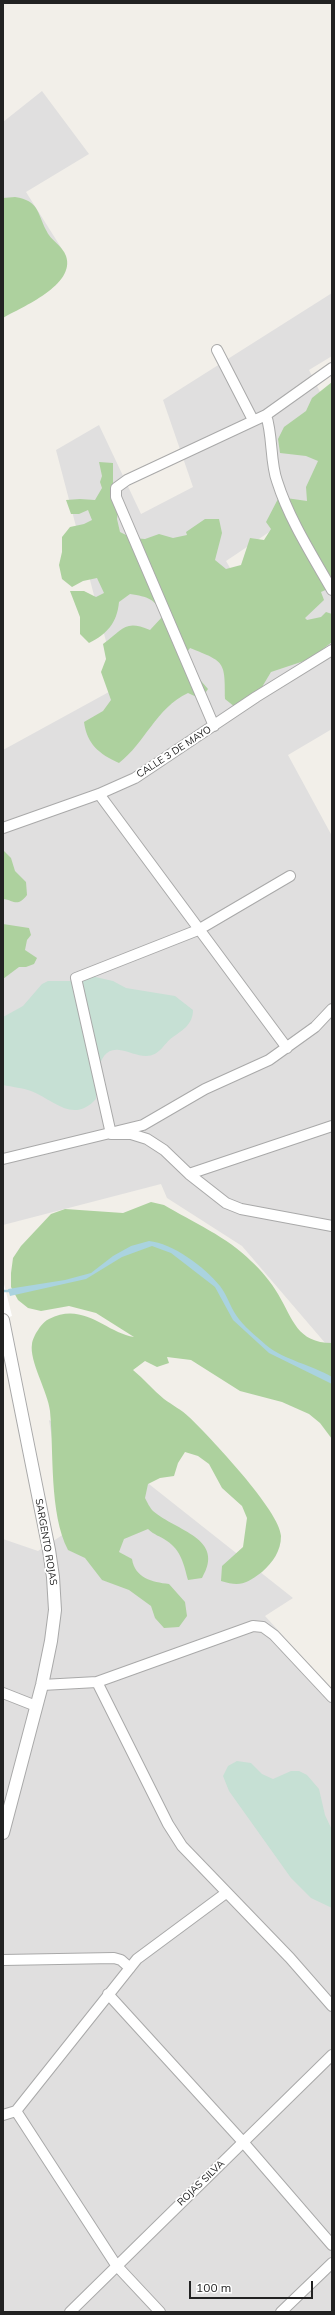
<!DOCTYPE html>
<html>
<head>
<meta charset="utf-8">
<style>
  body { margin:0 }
  #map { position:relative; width:335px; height:2315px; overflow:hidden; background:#f2efe9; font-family:Mulish,sans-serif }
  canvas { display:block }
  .frame { position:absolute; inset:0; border:4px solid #222; pointer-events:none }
  .scale { position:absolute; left:189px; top:2281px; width:124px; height:18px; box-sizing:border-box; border:2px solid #222; border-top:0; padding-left:5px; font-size:12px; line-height:14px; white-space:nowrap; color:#222; -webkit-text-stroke:3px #fff; paint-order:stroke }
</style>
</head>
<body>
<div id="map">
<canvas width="335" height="2315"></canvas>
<div class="frame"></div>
<div class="scale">100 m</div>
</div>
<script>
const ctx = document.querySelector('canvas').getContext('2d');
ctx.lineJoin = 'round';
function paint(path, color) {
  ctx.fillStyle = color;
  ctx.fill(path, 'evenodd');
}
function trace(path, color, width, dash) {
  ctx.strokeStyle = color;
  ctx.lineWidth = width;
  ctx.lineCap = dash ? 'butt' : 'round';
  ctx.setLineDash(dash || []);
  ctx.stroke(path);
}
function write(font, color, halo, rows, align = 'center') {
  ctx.font = font + ' Mulish,sans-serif';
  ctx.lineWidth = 3.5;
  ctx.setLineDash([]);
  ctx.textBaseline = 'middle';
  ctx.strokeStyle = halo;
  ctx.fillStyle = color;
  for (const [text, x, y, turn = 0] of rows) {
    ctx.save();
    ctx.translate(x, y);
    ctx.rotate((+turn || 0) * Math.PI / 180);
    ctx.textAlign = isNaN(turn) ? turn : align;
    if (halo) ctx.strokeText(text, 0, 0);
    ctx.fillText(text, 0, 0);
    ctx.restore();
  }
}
paint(new Path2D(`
  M42 91 89 154 26 192 62 249 3 290V122Z
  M332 293V356L309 370 332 416V490L226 561 256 612 332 560V729L288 755 332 836V1351L242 1246 167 1198 161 1184 3 1225V750L118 687 56 450 99 425 141 514 193 487 163 400Z
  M49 1420 111 1454 293 1598 265 1616 332 1689V2312H3V1539L38 1551 67 1532Z`), '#e0dfdf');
paint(new Path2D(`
  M15 197C39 201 37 212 46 230 50 240 63 246 66 256 76 285 22 307 3 318V198Z
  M332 382V587L321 592 324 600 305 618 307 620 321 617 326 612 332 614V642L310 659 271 672 256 697 235 707 225 699C225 661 225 662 190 648L182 659 208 689 201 699 188 693C156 708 145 743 119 763 99 754 87 744 84 722L103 711 111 700 101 672 106 659 103 644C123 630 124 619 150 630L163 616C155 598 148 597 130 594L119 602C117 623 107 634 89 643L80 634V617L70 591H84L96 597 104 593 97 578 83 581 72 587 62 579 59 565 62 552V537L70 527 84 524 92 520 88 510 79 514H71L66 500 80 499 95 500 102 488 100 482 102 476 99 462 113 463V492L119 504 117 519 120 532 132 538 145 539 159 534 173 538 187 535 186 532 205 519H219L222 533 215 560 226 569 241 565 250 538 264 540 271 529 266 522 279 497 307 501 306 487 318 461 306 456 280 453 278 439 284 427 306 411 312 398Z
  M3 850 11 858 15 871 26 882 27 895C17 908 14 900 3 899Z
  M3 924 29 928 31 935 27 940 25 950 37 958 34 964 26 967H19L3 979Z
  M151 1202 164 1205C191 1221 229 1238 251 1261 261 1270 271 1282 278 1294 293 1319 297 1343 332 1343V1439L320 1423 309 1414 282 1402 240 1391 191 1360 167 1357 169 1363 157 1367 145 1361 133 1370C144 1379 153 1390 164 1399 172 1405 182 1410 189 1417 208 1435 281 1512 281 1536 281 1551 273 1562 262 1572 246 1584 240 1587 221 1581L222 1566 243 1547 247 1518 242 1506 222 1488 209 1464 198 1456 185 1452 178 1463 174 1476 160 1478 148 1484 145 1498C147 1502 150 1508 153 1511 176 1531 226 1538 202 1578L188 1580C184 1565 181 1550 167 1541 160 1536 154 1535 148 1529L124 1539 119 1552 132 1559C135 1578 152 1582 169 1584L185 1602 187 1616 179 1627 164 1628 155 1618 151 1606 129 1590 102 1580 85 1558 68 1550C49 1513 54 1452 50 1411 48 1392 29 1361 32 1344 33 1336 42 1322 49 1319 84 1301 106 1333 134 1337L96 1313 69 1306 41 1311 28 1308 18 1300 11 1287V1273L13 1258 21 1246 51 1214 65 1209 123 1213Z`), '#add19e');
paint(new Path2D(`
  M91 976 113 981 126 988 175 996 193 1010C193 1024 183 1030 173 1037 163 1044 160 1056 146 1056 137 1056 128 1051 119 1050 95 1047 97 1085 96 1099 73 1124 54 1100 31 1091 23 1088 12 1087 3 1085V1017L23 1006 42 984 48 981H77Z
  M237 1761 251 1763 262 1774 273 1779 291 1771H299L307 1775 319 1789 325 1815 332 1830V1908L311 1898 291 1878 229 1791 223 1776 228 1766Z`), '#c6e0d4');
paint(new Path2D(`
  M149 1241C172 1243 205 1267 220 1286 227 1295 230 1306 236 1315 243 1326 256 1336 266 1345 284 1360 312 1365 332 1377V1384L269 1353 233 1320 215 1287 171 1253 152 1246 122 1257 86 1279 10 1296 8 1289 65 1280 91 1273 113 1256 131 1246Z`), '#aad3df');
paint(new Path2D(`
  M3 1280 12 1316 3 1319Z`), '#fff');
trace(new Path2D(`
  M3 1291H10`), '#aad3df', 2.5);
const minor = new Path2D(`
  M217 350 253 420
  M266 415C273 436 270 462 277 481 289 519 312 555 332 590
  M214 726 116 497V488L127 480 266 415 332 368
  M99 794 287 1048
  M3 828 99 794 135 778 256 697 332 650
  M290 876 198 930 76 978 111 1134H131L147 1139 164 1150 189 1174 226 1203 241 1209 332 1226
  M3 1159 143 1125 205 1089 269 1060 315 1027 332 1009
  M189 1174 332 1126
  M97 1682 168 1824 182 1846 290 1958 332 2006
  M42 1685 97 1682 253 1626 263 1627 274 1635 332 1697
  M3 1693 36 1706
  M3 1960 114 1958 121 1960 130 1968
  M108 1994 243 2142 332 2245
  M16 2111 116 2265 160 2312
  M3 2115 16 2111 137 1959 226 1893
  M70 2312 332 2055
  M281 2312 332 2263`);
const tertiary = new Path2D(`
  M3 1320 49 1550 53 1577 55 1610 51 1641 42 1685 3 1833`);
trace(minor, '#a9a9a9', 12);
trace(tertiary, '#a9a9a9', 14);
trace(minor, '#fff', 10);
trace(tertiary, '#fff', 12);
write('10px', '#222', '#fff', [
  ["CALLE 3 DE MAYO",174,752,-33],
  ["SARGENTO ROJAS",46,1542,80],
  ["ROJAS SILVA",201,2183,-44]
]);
</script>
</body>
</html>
